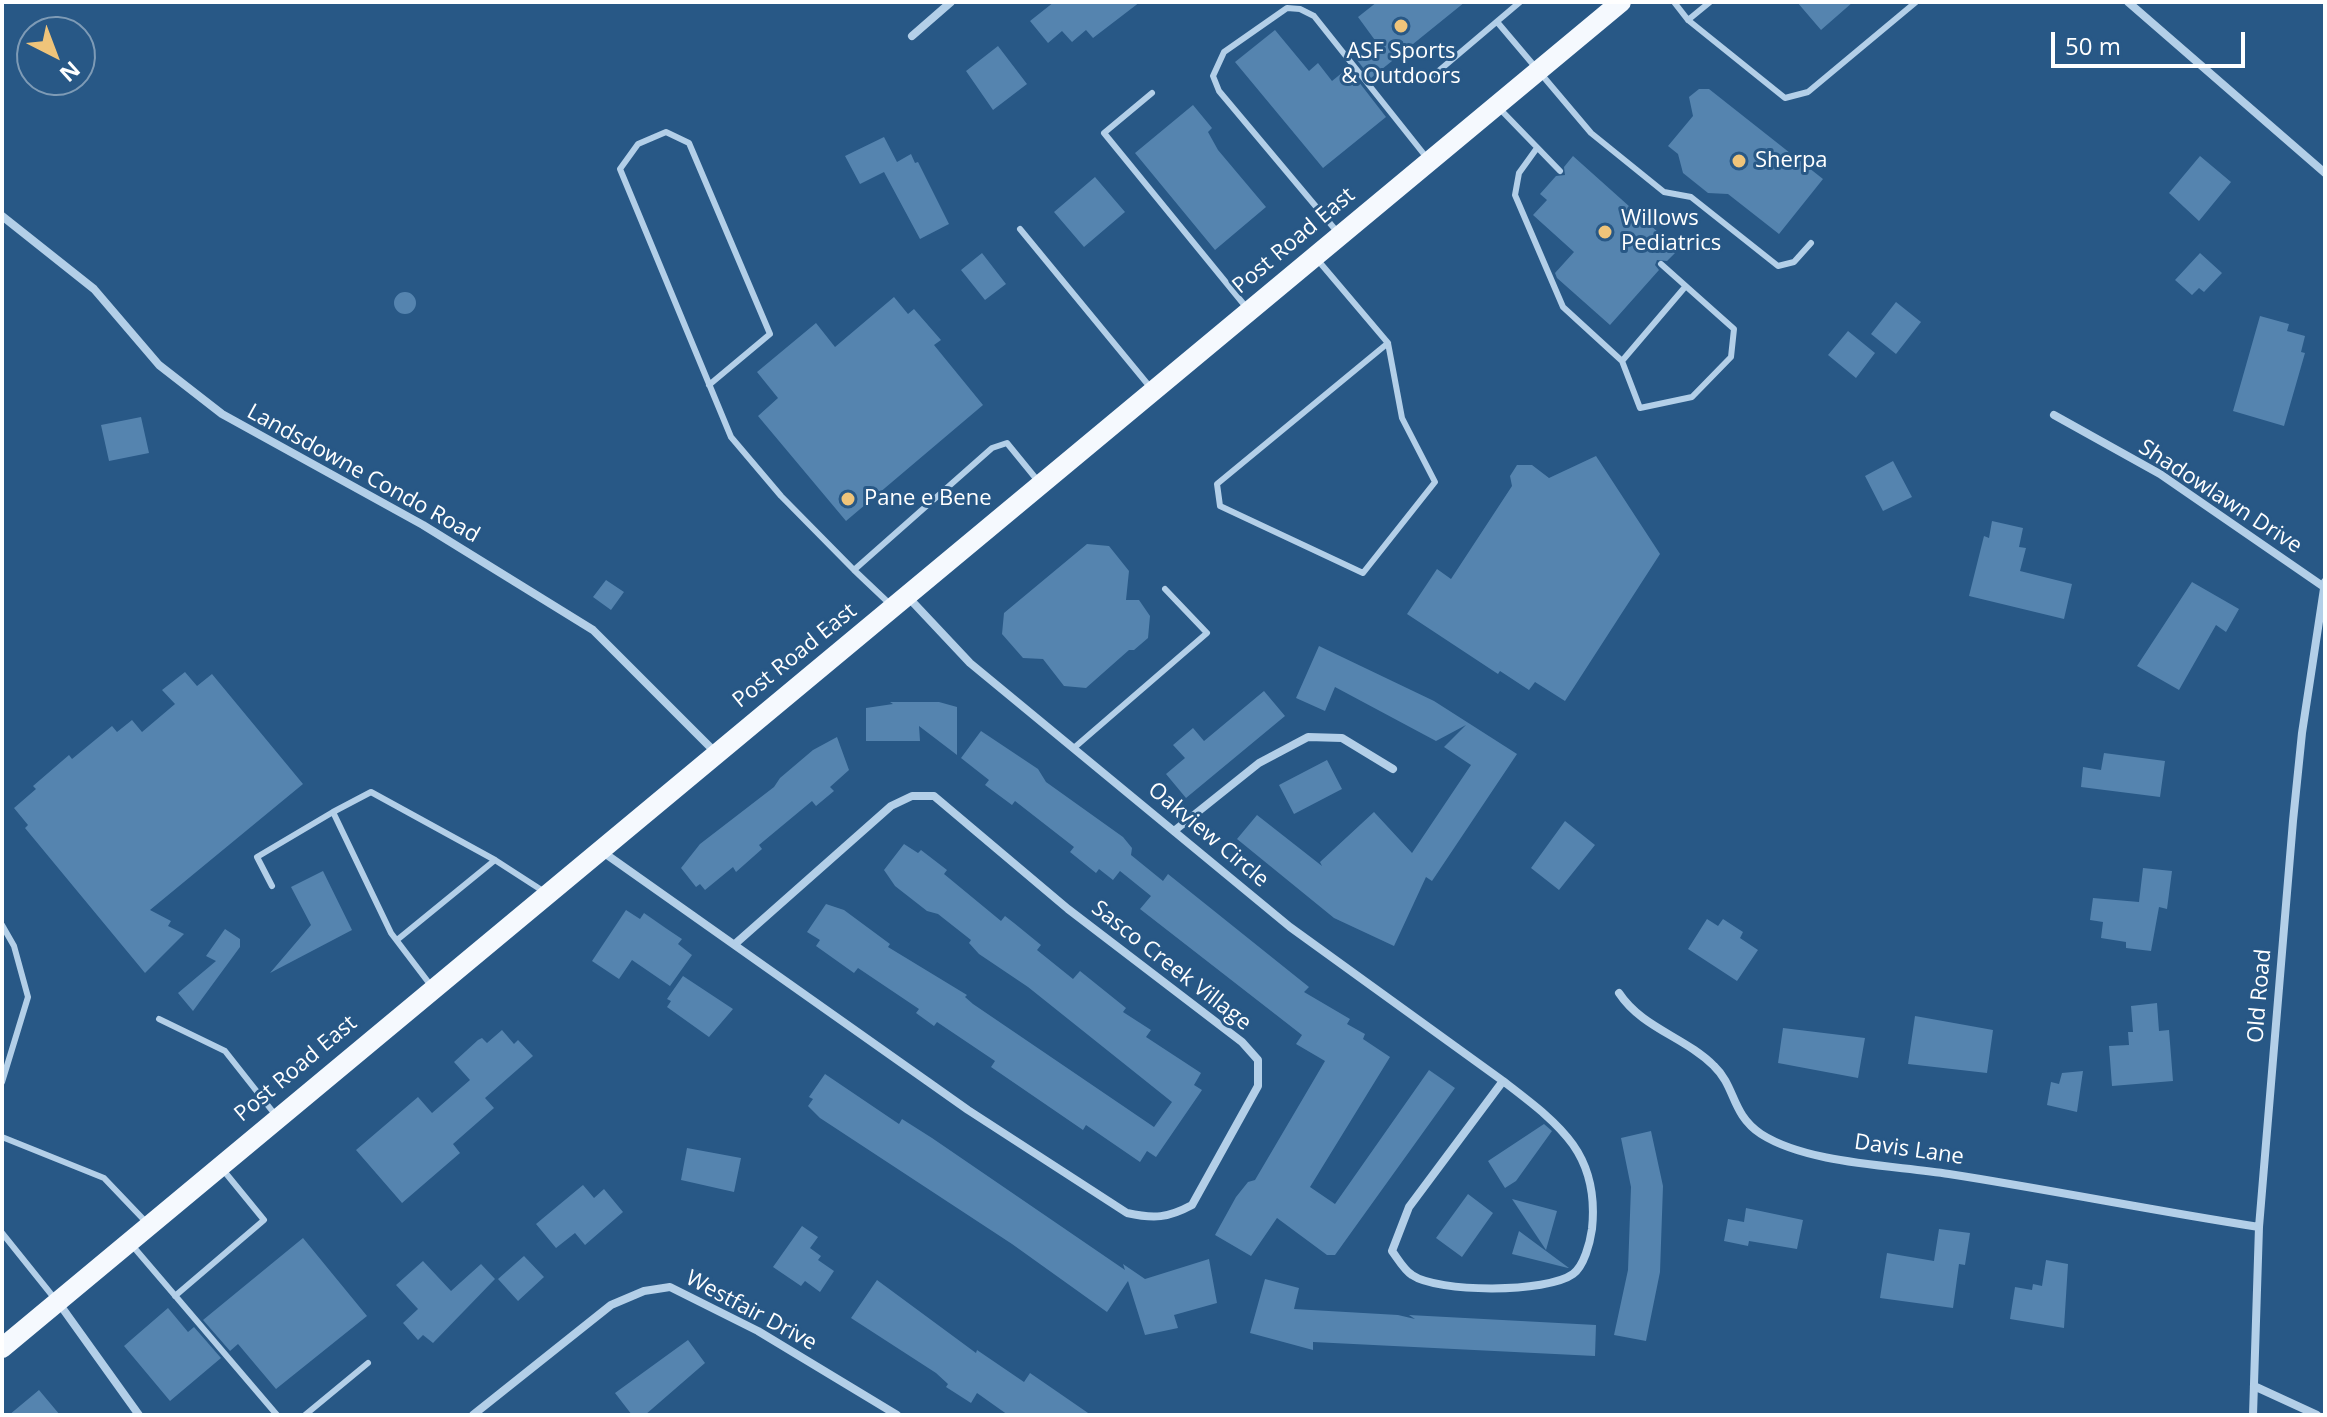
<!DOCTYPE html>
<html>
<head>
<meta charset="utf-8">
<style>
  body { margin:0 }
  #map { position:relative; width:2327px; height:1417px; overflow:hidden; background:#285886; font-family:"Open Sans",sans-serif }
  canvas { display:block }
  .frame { position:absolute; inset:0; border:4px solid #fff; pointer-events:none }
  .north { position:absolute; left:16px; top:16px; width:80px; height:80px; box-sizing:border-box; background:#285886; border:2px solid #7e9bb6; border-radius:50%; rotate:138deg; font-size:22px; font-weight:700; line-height:32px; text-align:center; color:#fff }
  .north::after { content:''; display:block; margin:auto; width:28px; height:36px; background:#efc47a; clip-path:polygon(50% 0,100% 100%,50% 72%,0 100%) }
  .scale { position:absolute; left:2051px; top:32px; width:194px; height:36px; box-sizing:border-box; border:4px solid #fff; border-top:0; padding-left:10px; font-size:24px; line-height:28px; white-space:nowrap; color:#fff; -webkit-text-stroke:6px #285886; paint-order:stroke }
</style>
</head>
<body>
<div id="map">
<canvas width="2327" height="1417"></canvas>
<div class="frame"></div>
<div class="north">N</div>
<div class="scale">50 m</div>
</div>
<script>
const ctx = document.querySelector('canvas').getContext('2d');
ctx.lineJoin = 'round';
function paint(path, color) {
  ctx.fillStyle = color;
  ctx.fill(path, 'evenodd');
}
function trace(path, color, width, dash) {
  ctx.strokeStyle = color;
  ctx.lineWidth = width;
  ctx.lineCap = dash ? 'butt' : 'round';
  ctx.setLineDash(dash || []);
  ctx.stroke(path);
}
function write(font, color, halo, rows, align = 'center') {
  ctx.font = font + ' "Open Sans",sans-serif';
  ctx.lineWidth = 6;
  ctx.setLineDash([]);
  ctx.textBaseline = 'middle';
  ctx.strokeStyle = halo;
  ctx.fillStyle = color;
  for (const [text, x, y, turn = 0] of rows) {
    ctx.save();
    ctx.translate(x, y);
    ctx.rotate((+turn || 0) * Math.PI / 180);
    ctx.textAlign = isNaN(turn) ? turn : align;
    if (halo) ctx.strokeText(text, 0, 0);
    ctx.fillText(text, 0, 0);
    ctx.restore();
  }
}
paint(new Path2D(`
  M1054 2H1140L1093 38 1086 30 1072 42 1062 31 1048 43 1030 21Z
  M1377 2H1465L1371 78 1357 60 1377 43 1358 17Z
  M1797 2H1853L1821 30Z
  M1275 30 1309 71 1318 63 1332 81 1348 68 1386 117 1323 168 1235 62Z
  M998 46 1027 84 993 110 966 71Z
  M1699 89H1709L1823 179 1779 234 1728 194 1708 193 1683 173 1678 154 1668 146 1693 116 1689 97Z
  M1193 105 1212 128 1208 132 1218 150 1266 207 1215 250 1135 153Z
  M884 137 897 162 911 154 915 163 918 162 949 224 920 239 884 172 860 184 845 156Z
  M1573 156 1678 250 1667 261 1657 260 1655 265 1659 270 1610 325 1557 278 1555 273 1574 252 1533 215 1547 200 1540 194 1556 176 1565 175 1564 167Z
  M2200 156 2231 182 2199 221 2169 193Z
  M1095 177 1125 212 1084 247 1054 212Z
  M982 253 1006 284 985 300 961 270Z
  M2200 253 2222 273 2204 292 2199 288 2192 295 2175 280Z
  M394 303a11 11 0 1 1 22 0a11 11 0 1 1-22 0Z
  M894 297 908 314 914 309 941 340 934 345 983 405 846 521 758 416 778 398 757 372 816 323 835 347Z
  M1896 302 1921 322 1896 354 1871 334Z
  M2260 316 2289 324 2287 331 2305 336 2301 352 2305 353 2284 426 2233 411Z
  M1848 331 1875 353 1856 378 1828 355Z
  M141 417 149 453 109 461 101 425Z
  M1596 456 1660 554 1565 701 1535 682 1529 690 1500 671 1498 674 1407 614 1437 569 1451 579 1512 486 1510 476 1517 465H1532L1549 478Z
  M1893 461 1912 497 1883 511 1865 476Z
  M1992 521 2023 528 2019 547 2026 548 2020 571 2072 584 2064 619 1969 596 1984 536 1989 538Z
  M1087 544 1109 546 1129 571 1126 600H1139L1150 616 1148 638 1134 650H1129L1086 688 1064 686 1043 659 1023 658 1002 634 1004 613Z
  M606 580 624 592 611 610 593 597Z
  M2192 582 2239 609 2226 632 2216 625 2179 690 2137 666Z
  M1319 646 1434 701 1517 754 1432 881 1426 877 1394 946 1334 918 1237 839 1257 815 1322 866 1320 862 1374 812 1412 853 1471 765 1444 747 1466 725 1436 741 1335 687 1325 711 1296 698Z
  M185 672 197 686 212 674 303 784 150 910 171 921 168 926 184 934 145 973 25 828 28 825 14 808 36 789 33 786 69 755 72 759 112 726 117 732 132 720 142 732 175 704 162 690Z
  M1264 691 1285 716 1186 798 1166 774 1185 758 1173 745 1193 728 1204 741Z
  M890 702H939L957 707V755L919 726 920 741H866V708L893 704Z
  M981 731 1038 769 1046 782 1123 837 1132 848 1131 855 1163 881 1168 874 1309 987 1304 992 1350 1019 1347 1024 1365 1034 1363 1039 1390 1057 1310 1187 1335 1204 1429 1070 1455 1088 1335 1255H1327L1277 1218 1251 1256 1215 1235 1236 1197 1248 1182 1255 1180 1325 1061 1296 1044 1302 1035 1140 909 1151 896 1120 871 1113 880 1099 869 1096 873 1070 852 1074 847 1015 801 1012 805 985 785 989 780 961 758Z
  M837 737 849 770 830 787 834 791 816 806 812 801 759 845 762 849 736 872 733 867 705 890 700 884 696 887 681 868 700 844 774 787 780 778 813 750Z
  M2104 753 2165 761 2160 797 2081 787 2083 767 2101 770Z
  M1327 760 1342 789 1294 814 1279 785Z
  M1565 821 1595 845 1559 890 1531 868Z
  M904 844 918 853 921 850 947 870 944 874 1001 921 1005 916 1014 923 1041 945 1037 950 1073 979 1080 971 1126 1008 1123 1012 1151 1030 1146 1037 1201 1073 1194 1085 1202 1090 1156 1157 1147 1151 1140 1162 1086 1125 1083 1130 991 1067 995 1061 937 1022 934 1026 916 1013 919 1009 858 968 854 973 816 946 820 940 807 932 826 904 844 910 890 944 888 947 967 995 965 997 973 1004 1154 1127 1172 1102 1028 987 979 954 969 943 971 940 938 914 927 911 895 886 884 870Z
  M2143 868 2172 871 2167 909 2159 907 2151 951 2126 948V942L2101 938 2103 922 2090 920 2093 898 2139 902Z
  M323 871 352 930 270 973 311 925 291 887Z
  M626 910 640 919 644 913 667 929 682 939 678 944 692 955 670 986 632 960 619 979 592 961Z
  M1707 919 1718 926 1723 919 1743 932 1740 938 1758 950 1737 981 1688 949Z
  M225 929 240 939V947L193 1011 178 993 216 961 206 956Z
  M683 976 733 1009 709 1037 667 1007 671 1001 667 999Z
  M2157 1003 2159 1031 2169 1030 2173 1081 2112 1086 2109 1046 2129 1045 2128 1032H2133L2131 1006Z
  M1915 1016 1993 1030 1987 1073 1908 1064Z
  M1783 1028 1865 1038 1858 1078 1778 1063Z
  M502 1030 514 1044 518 1040 533 1056 485 1098 494 1108 453 1144 460 1153 402 1203 356 1150 418 1097 432 1113 470 1080 454 1062 478 1040 482 1038 487 1043Z
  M2083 1071 2077 1112 2047 1105 2051 1082 2059 1084 2062 1073Z
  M825 1074 899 1124 902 1119 932 1138 1125 1270 1123 1264 1145 1279 1209 1259 1217 1303 1174 1315 1178 1328 1145 1335 1128 1281 1107 1312 1012 1244 820 1118 808 1106 813 1099 809 1097Z
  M1544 1124 1552 1131 1516 1181 1505 1188 1488 1161Z
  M1651 1131 1663 1186 1660 1272 1646 1341 1614 1335 1628 1270 1631 1187 1621 1138Z
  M687 1148 741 1158 734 1192 681 1180Z
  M583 1185 594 1198 604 1189 623 1212 585 1245 575 1233 556 1248 536 1224Z
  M1468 1194 1493 1213 1462 1257 1436 1238Z
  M1512 1199 1557 1211 1546 1250Z
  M1746 1208 1803 1220 1797 1249 1749 1241 1748 1246 1724 1241 1728 1219 1744 1222Z
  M802 1226 818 1237 810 1248 821 1256 818 1260 834 1271 820 1292 805 1281 801 1286 773 1267Z
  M1939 1229 1970 1233 1965 1265 1959 1264 1953 1308 1880 1298 1887 1253 1934 1261Z
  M1519 1231 1569 1268H1568L1512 1254Z
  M303 1238 367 1316 276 1389 238 1344 230 1351 203 1320Z
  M524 1256 544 1277 518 1301 498 1279Z
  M2046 1260 2068 1264 2064 1328 2010 1319 2015 1287 2032 1290 2033 1284 2042 1286Z
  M423 1261 451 1291 481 1264 495 1279 433 1343 423 1335 418 1340 403 1323 418 1309 396 1285Z
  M1265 1279 1299 1288 1294 1309 1398 1315 1415 1319 1409 1315 1596 1325 1595 1356 1313 1342V1350L1250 1333Z
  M877 1280 976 1353 977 1350 1024 1382 1030 1373 1091 1415H1008L977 1393 971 1403 946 1387 948 1384 936 1373 851 1318Z
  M168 1308 188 1332 194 1327 221 1358 170 1401 124 1346Z
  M688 1340 705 1363 645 1415H632L615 1393Z
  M39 1390 60 1415H9Z`), '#5584af');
trace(new Path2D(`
  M1674 2 1688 20 1785 98 1808 92 1916 2
  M1688 20 1710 2
  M1498 23 1591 133 1664 192 1691 197 1778 266 1794 262 1811 243
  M1435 74 1520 2
  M1152 93 1104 133 1246 307
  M1498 107 1560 171
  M1537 148 1519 173 1515 195 1563 307 1622 361 1685 287
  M1020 229 1150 387
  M1339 234 1219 91 1213 76 1224 52 1287 8 1300 9 1314 16 1427 158
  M1316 258 1388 343 1217 484 1220 506 1363 573 1435 482 1402 418 1388 343
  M1622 361 1640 408 1692 397 1731 357 1734 329 1661 264
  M709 385 770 334 689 143 666 132 638 144 620 169 731 437 781 496 854 570
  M892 606 854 570 992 448 1007 443 1038 481
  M1075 747 1207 633 1165 589
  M495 860 543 891
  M272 886 257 857 333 812
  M2 925 14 946 28 997 2 1082
  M397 940 495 860 371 792 333 812 391 933 432 987
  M159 1019 225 1051 277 1117
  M2 1137 104 1178 146 1222
  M2 1233 55 1299
  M131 1244 277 1415
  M175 1296 264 1220 224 1171
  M305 1415 368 1363`), '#b3cfe8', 6);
trace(new Path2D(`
  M2128 2 2325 173
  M912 36 951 2
  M2 216 94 289 159 365 222 414 423 525 593 630 715 752
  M2054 415 2160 474 2324 587
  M907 596 970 663 1290 927 1503 1081 1409 1207 1392 1251C1398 1259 1404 1270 1412 1275 1438 1293 1547 1293 1573 1274 1584 1266 1590 1243 1592 1229 1600 1153 1559 1124 1503 1081
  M1174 831 1259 763 1308 737 1342 738 1393 769
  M600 850 968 1110 1127 1213C1154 1219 1168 1218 1192 1205L1258 1086V1060L1242 1042 1068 909 934 796H912L891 806 735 944
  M1619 993C1642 1028 1685 1037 1714 1066 1736 1087 1731 1114 1761 1134 1808 1164 1892 1165 1949 1174 2052 1190 2155 1211 2259 1227
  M58 1302 139 1415
  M2254 1386 2317 1415
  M473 1415 611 1305 644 1291 670 1287 758 1331 897 1415
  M2253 1415 2259 1227 2293 821 2302 733 2325 582`), '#b3cfe8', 8);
trace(new Path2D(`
  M2 1348 1621 2`), '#f5f9fe', 20);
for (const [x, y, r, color] of [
  [1401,26,8,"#efc47a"],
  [1739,161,8,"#efc47a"],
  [1605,232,8,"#efc47a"],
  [848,499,8,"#efc47a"]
]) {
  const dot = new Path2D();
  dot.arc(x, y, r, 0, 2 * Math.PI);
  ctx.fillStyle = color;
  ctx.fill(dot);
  trace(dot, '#285886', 3);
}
write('22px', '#fff', '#285886', [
  ["ASF Sports",1401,52,"center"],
  ["& Outdoors",1401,77,"center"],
  ["Sherpa",1755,161],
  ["Willows",1621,219],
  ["Pediatrics",1621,244],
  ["Pane e Bene",864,499]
], 'left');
write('22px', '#fff', '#285886', [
  ["Post Road East",1294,241,-40],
  ["Landsdowne Condo Road",363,474,29],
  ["Shadowlawn Drive",2220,497,33],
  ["Post Road East",795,656,-39],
  ["Oakview Circle",1208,835,40],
  ["Sasco Creek Village",1171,966,38],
  ["Old Road",2260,996,-85],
  ["Post Road East",296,1069,-40],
  ["Davis Lane",1909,1150,8],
  ["Westfair Drive",751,1311,28]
]);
</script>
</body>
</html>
